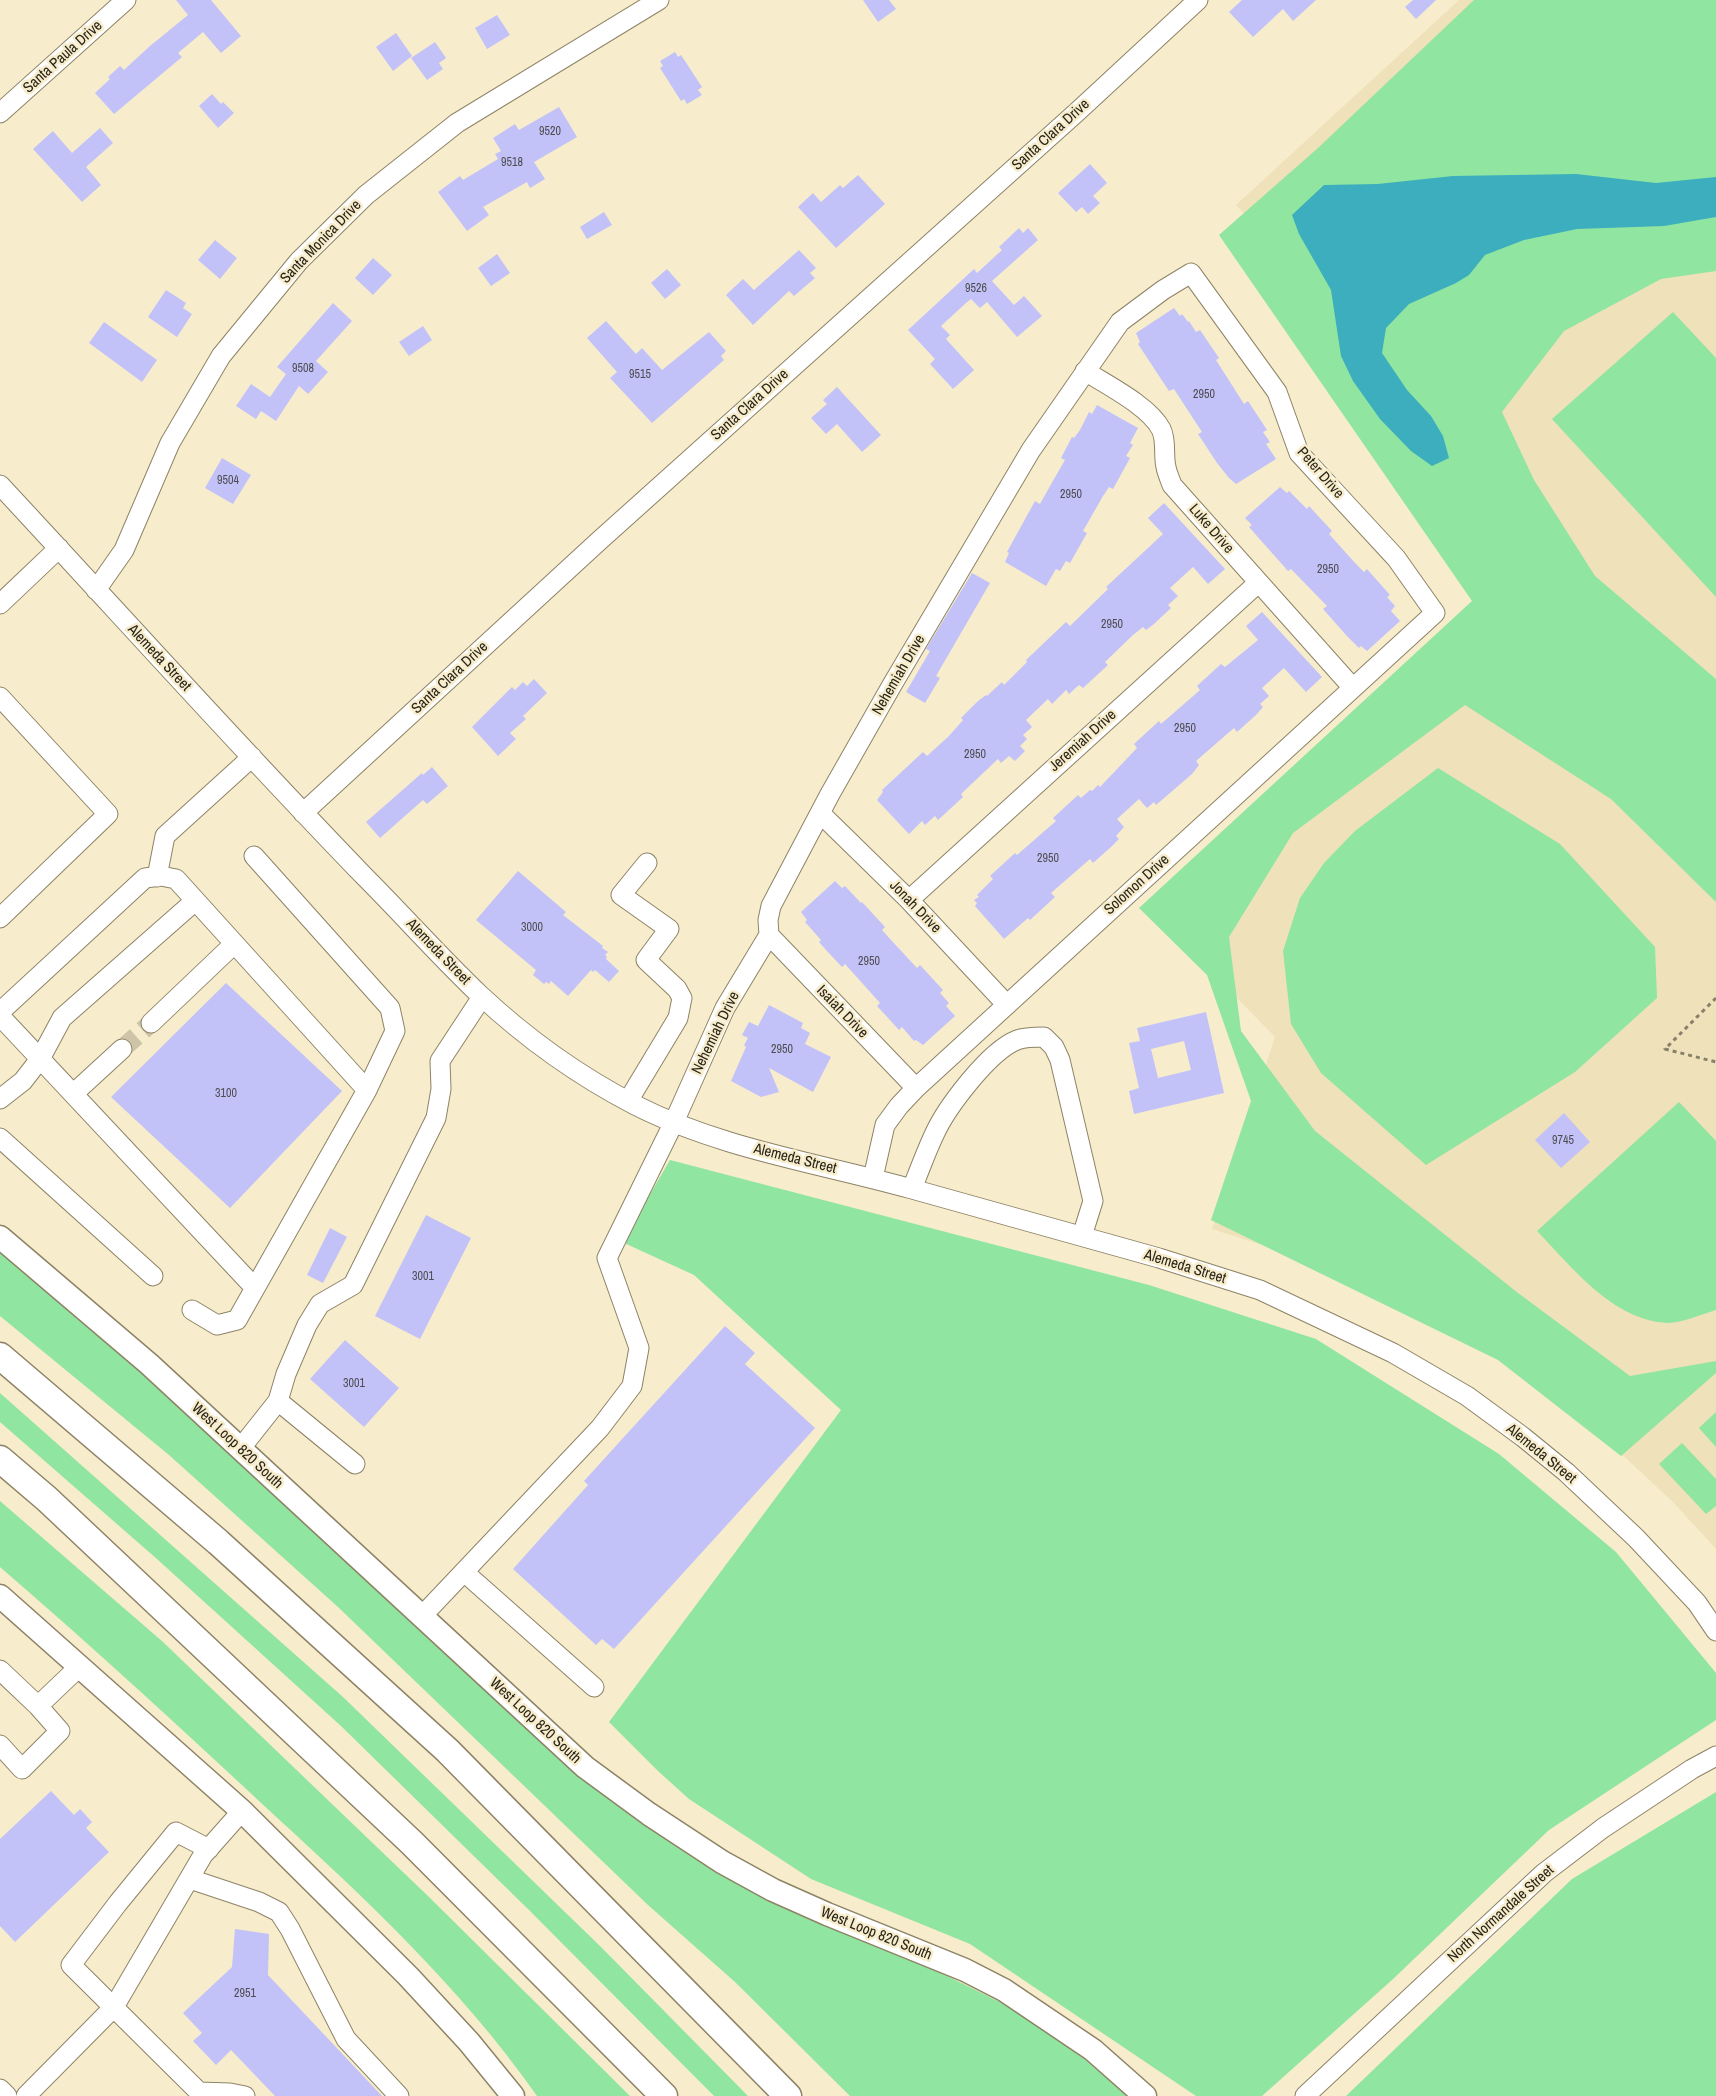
<!DOCTYPE html>
<html>
<head>
<meta charset="utf-8">
<style>
  body { margin:0 }
  canvas { display:block; background:#f7eccc }
</style>
</head>
<body>
<canvas width="1716" height="2096"></canvas>
<script>
const ctx = document.querySelector('canvas').getContext('2d');
ctx.lineJoin = 'round';
function paint(path, color) {
  ctx.fillStyle = color;
  ctx.fill(path, 'evenodd');
}
function trace(path, color, width, dash) {
  ctx.strokeStyle = color;
  ctx.lineWidth = width;
  ctx.lineCap = dash ? 'butt' : 'round';
  ctx.setLineDash(dash || []);
  ctx.stroke(path);
}
function write(font, color, halo, rows, align = 'center') {
  ctx.font = font + ' "Archivo Narrow",sans-serif';
  ctx.lineWidth = 5;
  ctx.setLineDash([]);
  ctx.textBaseline = 'middle';
  ctx.strokeStyle = halo;
  ctx.fillStyle = color;
  for (const [text, x, y, turn = 0] of rows) {
    ctx.save();
    ctx.translate(x, y);
    ctx.rotate((+turn || 0) * Math.PI / 180);
    ctx.textAlign = isNaN(turn) ? turn : align;
    if (halo) ctx.strokeText(text, 0, 0);
    ctx.fillText(text, 0, 0);
    ctx.restore();
  }
}
paint(new Path2D(`
  M1459 0H1716V1549L1672 1501 1591 1426 1491 1352 1278 1250 1212 1229 1275 1037 1149 908 1545 539 1328 307 1236 205Z`), '#efe1ba');
paint(new Path2D(`
  M1474 0H1716V271L1661 279 1564 331 1502 412 1534 480 1595 576 1716 679V902L1611 799 1465 705 1293 833 1229 937 1241 1031 1315 1131 1518 1293 1630 1376 1716 1361V1373L1621 1456 1498 1360 1211 1220 1251 1101 1207 975 1139 908 1472 601 1219 235 1318 148Z
  M1673 312 1716 358V597L1552 419Z
  M1438 768 1560 844 1655 947 1657 998 1575 1072 1426 1165 1321 1073 1291 1024 1283 951 1300 898 1324 863 1355 831Z
  M1679 1102 1716 1141V1310C1703 1314 1681 1323 1668 1323 1612 1320 1573 1268 1537 1231Z
  M670 1160 1149 1285 1316 1339 1499 1454 1616 1552 1716 1673V1720L1549 1830 1392 1980 1262 2096H1196L970 1944 811 1879 689 1799 658 1771 609 1722 841 1410 694 1275 622 1242Z
  M0 1251 154 1379 493 1694 767 1895 851 1936 931 1968 1018 2011 1105 2074 1128 2096H850L735 1982 648 1905 338 1607 169 1455 0 1316Z
  M0 1393 343 1697 600 1946 748 2096H714L530 1911 341 1726 157 1559 0 1422Z
  M1716 1412V1447L1699 1428Z
  M1682 1443 1716 1479V1506L1706 1514 1659 1464Z
  M0 1501 163 1642 429 1897 630 2096H537C463 1990 368 1901 273 1814 183 1730 93 1647 0 1567Z
  M1716 1792V2096H1346L1572 1879Z`), '#90e5a1');
paint(new Path2D(`
  M1576 174 1656 183 1716 177V217L1664 226 1577 229 1524 240 1485 255 1469 275 1456 283 1409 304 1386 328 1382 353 1407 390 1431 416 1443 436 1449 458 1432 466 1411 451 1380 419 1353 381 1341 356 1331 290 1299 234 1292 215 1324 185 1378 184 1453 176Z`), '#3caebd');
paint(new Path2D(`
  M176 0H211L241 36 221 53 203 32 178 53 182 57 114 114 95 93 110 79 108 77 120 66 124 70 150 46 188 15Z
  M863 0H889L896 9 878 22Z
  M1242 0H1316L1293 21 1283 9 1253 37 1229 12Z
  M1413 0H1436L1416 19 1405 7Z
  M497 15 510 35 487 49 475 28Z
  M396 33 412 56 393 71 376 47Z
  M435 42 446 58 439 63 443 69 427 80 411 58Z
  M675 52 678 57 681 55 702 87 698 90 702 95 687 104 684 99 681 101 660 68 663 66 660 61Z
  M212 94 221 104 223 102 234 113 218 128 199 106Z
  M559 107 577 137 534 162 545 179 530 188 527 182 483 207 489 215 467 231 438 192 460 176 463 180 498 159 495 154 501 151 493 138 515 124 519 130Z
  M100 128 113 143 86 167 101 185 82 202 33 149 53 131 72 153Z
  M1090 164 1107 183 1093 196 1100 203 1088 214 1082 207 1076 212 1058 193Z
  M858 175 885 204 836 248 798 207 813 193 821 202 840 185 843 188Z
  M604 212 612 225 587 239 580 227Z
  M1019 228 1023 233 1028 228 1038 240 992 281 1014 305 1024 296 1042 316 1017 337 987 302 980 308 971 299 966 303 941 326 950 335 946 339 974 370 953 389 930 364 935 359 908 330 974 269 977 273 1002 250 999 247Z
  M215 240 237 258 220 279 198 260Z
  M799 250 816 268 810 273 815 278 794 296 789 291 753 325 726 295 743 279 754 290Z
  M497 254 510 273 491 286 478 268Z
  M373 258 392 275 373 295 355 278Z
  M667 269 681 285 665 299 651 283Z
  M166 290 186 303 183 308 192 314 177 337 148 317Z
  M333 303 352 321 316 361 328 372 308 394 299 386 276 421 261 411 256 419 236 406 251 384 270 397 286 374 277 367Z
  M1174 308 1180 316 1182 314 1188 322 1189 321 1196 332 1200 330 1219 358 1216 360 1244 404 1248 401 1267 430 1263 432 1270 442 1266 444 1276 459 1236 484 1229 478 1217 463 1198 434 1202 432 1185 406 1174 389 1169 391 1138 344 1140 342 1136 333Z
  M606 321 636 354 642 348 662 370 709 332 726 351 721 356 724 360 652 423 610 378 617 372 587 338Z
  M104 322 157 360 142 382 89 343Z
  M423 326 432 340 409 356 399 342Z
  M837 387 881 435 862 452 837 424 826 434 811 418 827 404 823 400Z
  M1097 405 1138 428 1130 443 1133 445 1126 456 1130 458 1113 489 1109 487 1103 496 1083 531 1087 533 1070 563 1066 561 1060 571 1056 569 1046 586 1005 562 1009 553 1007 552 1035 501 1040 504 1054 479 1065 460 1061 458 1072 437 1074 438 1080 430 1089 412 1092 414Z
  M222 458 251 475 233 504 205 488Z
  M1280 487 1287 493 1289 491 1307 509 1309 506 1332 531 1329 534 1356 564 1364 572 1367 569 1390 595 1387 597 1395 606 1391 611 1400 621 1367 651 1361 646 1359 648 1346 635 1323 609 1327 606 1291 569 1288 571 1249 527 1252 525 1245 518Z
  M1164 503 1225 569 1208 584 1193 567 1170 588 1178 596 1168 605 1171 608 1154 624 1146 630 1143 627 1133 635 1105 662 1108 665 1083 688 1079 685 1069 694 1066 690 1052 704 1048 699 1026 720 1032 727 1023 735 1027 739 1020 746 1025 751 1015 761 1009 756 1001 763 998 759 961 794 963 797 938 820 935 816 925 825 922 821 909 834 877 800 883 792 882 790 923 752 927 756 949 736 963 720 961 718 978 701 986 695 987 696 1002 682 1004 685 1027 662 1026 660 1066 622 1070 626 1108 589 1106 587 1163 534 1148 518Z
  M972 573 990 583 936 676 940 678 925 703 906 692 930 651 926 649Z
  M1262 612 1322 677 1306 692 1284 668 1262 688 1269 696 1260 704 1263 707 1256 715 1237 732 1234 728 1196 761 1199 765 1192 774 1156 805 1154 802 1147 808 1139 799 1117 819 1124 827 1116 836 1119 839 1111 847 1093 863 1090 859 1051 893 1055 897 1030 920 1028 918 1004 939 975 906 977 903 974 900 979 897 977 895 993 879 990 876 1015 853 1017 855 1056 821 1053 818 1078 795 1081 798 1090 790 1092 791 1098 785 1100 787 1137 748 1134 744 1159 721 1161 724 1200 690 1197 686 1221 664 1225 667 1258 640 1246 626Z
  M534 679 547 693 523 716 526 719 510 733 516 739 498 756 472 727 512 687 515 690 523 682 527 686Z
  M432 767 448 786 427 804 423 800 380 838 366 822 422 773 423 775Z
  M518 871 566 912 563 915 603 946 602 948 608 952 605 955 607 957 606 959 619 971 609 982 595 970 593 972 591 970 568 996 551 981 549 984 546 982 544 984 533 975 536 970 476 920Z
  M835 881 842 888 845 886 861 903 862 902 885 927 882 930 891 940 917 968 920 965 943 990 940 993 949 1003 946 1006 955 1016 923 1045 916 1040 914 1041 902 1027 899 1030 877 1006 880 1003 845 964 842 967 826 950 819 942 821 940 805 922 807 920 801 912Z
  M226 983 342 1091 230 1208 111 1097Z
  M769 1005 803 1023 801 1028 810 1033 805 1044 831 1057 813 1092 769 1068 779 1092 761 1097 731 1081 746 1047 744 1045 748 1038 742 1035 749 1022 758 1026Z
  M1206 1012 1224 1093 1134 1114 1129 1091 1139 1088 1129 1043 1140 1041 1137 1028ZM1184 1041 1191 1070 1158 1078 1151 1049Z
  M1564 1113 1590 1142 1561 1168 1535 1140Z
  M426 1215 471 1238 420 1339 375 1316Z
  M330 1228 347 1237 323 1283 307 1275Z
  M725 1326 755 1353 745 1364 815 1428 614 1649 602 1639 596 1645 513 1569 588 1485 584 1481Z
  M345 1340 399 1388 364 1427 310 1379Z
  M51 1791 74 1815 80 1809 92 1822 86 1828 109 1852 15 1942 0 1926V1839Z
  M235 1929 269 1934 268 1975 382 2096H275L231 2050 216 2065 193 2041 202 2033 183 2013 232 1967Z`), '#c2c2f9');
trace(new Path2D(`
  M122 1049 151 1023`), '#cec4a8', 19, [19, 9]);
const minor = new Path2D(`
  M0 113 126 0
  M1085 371C1107 385 1149 406 1161 429 1167 441 1163 455 1166 467 1167 473 1170 479 1172 485L1353 688
  M0 485C121 615 240 748 364 876 403 915 440 957 480 995 526 1038 579 1076 635 1105 722 1149 819 1163 912 1189L1159 1258 1260 1290 1393 1353 1467 1396 1523 1437 1566 1472 1636 1538 1697 1603 1716 1631
  M96 590 124 550 170 443 221 356 299 261 366 195 457 123 659 0
  M0 604 59 548
  M0 697 108 814 0 918
  M303 813 600 540 1077 112 1198 0
  M820 813 909 900 1007 1005
  M254 856 390 1008 395 1031 367 1090
  M157 877 165 836 252 757
  M909 900 1258 583
  M769 935 916 1088
  M0 1012 145 878 161 876 176 879 367 1090 237 1320 217 1325 192 1310
  M0 1016 255 1288
  M151 1023 234 944
  M73 1094 122 1049
  M0 1099 23 1081 40 1059 62 1018 195 901
  M628 1101 678 1018 682 998 677 989 646 960 669 929 621 895 647 863
  M0 1138 153 1276
  M912 1189C919 1171 926 1152 934 1135 946 1108 989 1051 1017 1040 1025 1037 1035 1037 1044 1037L1054 1047 1060 1060 1093 1201 1082 1236
  M278 1401 355 1464
  M240 1449 278 1401 286 1374 307 1325 320 1304 353 1285 436 1118 441 1089 440 1061 482 997
  M464 1572 594 1687
  M422 1616 600 1428 632 1386 639 1348 607 1258 674 1122 725 1008 769 935 768 920 771 906 830 794 892 685 1031 450 1120 322 1163 290 1191 273 1277 392 1299 453 1396 558 1435 613 916 1088 899 1106 885 1125 873 1178
  M0 1670 38 1706
  M0 1745 22 1769 60 1731 38 1706 80 1666
  M209 1849 176 1832 118 1903 71 1965 199 2092 230 2093 245 2096
  M190 1879 259 1902 279 1912 290 1929 346 2039 399 2096
  M0 2089 7 2096
  M26 2096 114 2007 203 1855 242 1811
  M1305 2096 1544 1873 1603 1828 1692 1769 1716 1756`);
const major = new Path2D(`
  M0 1237 149 1364 585 1767 649 1814 722 1862 773 1890 827 1914 965 1970 1004 1990 1093 2050 1145 2096
  M0 1596 242 1811 408 1976 469 2042 513 2096`);
const highway = new Path2D(`
  M0 1356 218 1542 448 1751 788 2096
  M0 1459 47 1499 412 1843 664 2096`);
trace(minor, '#8e8366', 21);
trace(major, '#8e8366', 25);
trace(highway, '#8e8366', 29);
trace(new Path2D(`
  M1716 998 1665 1049 1716 1062`), '#87806b', 3, [4, 4]);
trace(minor, '#fff', 19);
trace(major, '#fff', 22);
trace(highway, '#fff', 26);
write('12px', '#4e4c50', null, [
  ["9520",550,132],
  ["9518",512,163],
  ["9526",976,289],
  ["9508",303,369],
  ["9515",640,375],
  ["2950",1204,395],
  ["9504",228,481],
  ["2950",1071,495],
  ["2950",1328,570],
  ["2950",1112,625],
  ["2950",1185,729],
  ["2950",975,755],
  ["2950",1048,859],
  ["3000",532,928],
  ["2950",869,962],
  ["2950",782,1050],
  ["3100",226,1094],
  ["9745",1563,1141],
  ["3001",423,1277],
  ["3001",354,1384],
  ["2951",245,1994]
]);
write('15px', '#282418', '#f7eccc', [
  ["Santa Paula Drive",63,57,-42],
  ["Santa Clara Drive",1051,135,-42],
  ["Santa Monica Drive",321,242,-46],
  ["Santa Clara Drive",750,405,-42],
  ["Peter Drive",1320,473,49],
  ["Luke Drive",1211,529,49],
  ["Alemeda Street",159,658,47],
  ["Nehemiah Drive",899,675,-60],
  ["Santa Clara Drive",450,678,-43],
  ["Jeremiah Drive",1083,741,-42],
  ["Solomon Drive",1137,885,-42],
  ["Jonah Drive",915,907,46],
  ["Alemeda Street",438,952,46],
  ["Isaiah Drive",842,1012,46],
  ["Nehemiah Drive",716,1033,-64],
  ["Alemeda Street",795,1159,14],
  ["Alemeda Street",1185,1267,17],
  ["West Loop 820 South",237,1446,43],
  ["Alemeda Street",1541,1454,39],
  ["West Loop 820 South",535,1721,43],
  ["North Normandale Street",1501,1914,-42],
  ["West Loop 820 South",876,1934,22]
]);
</script>
</body>
</html>
